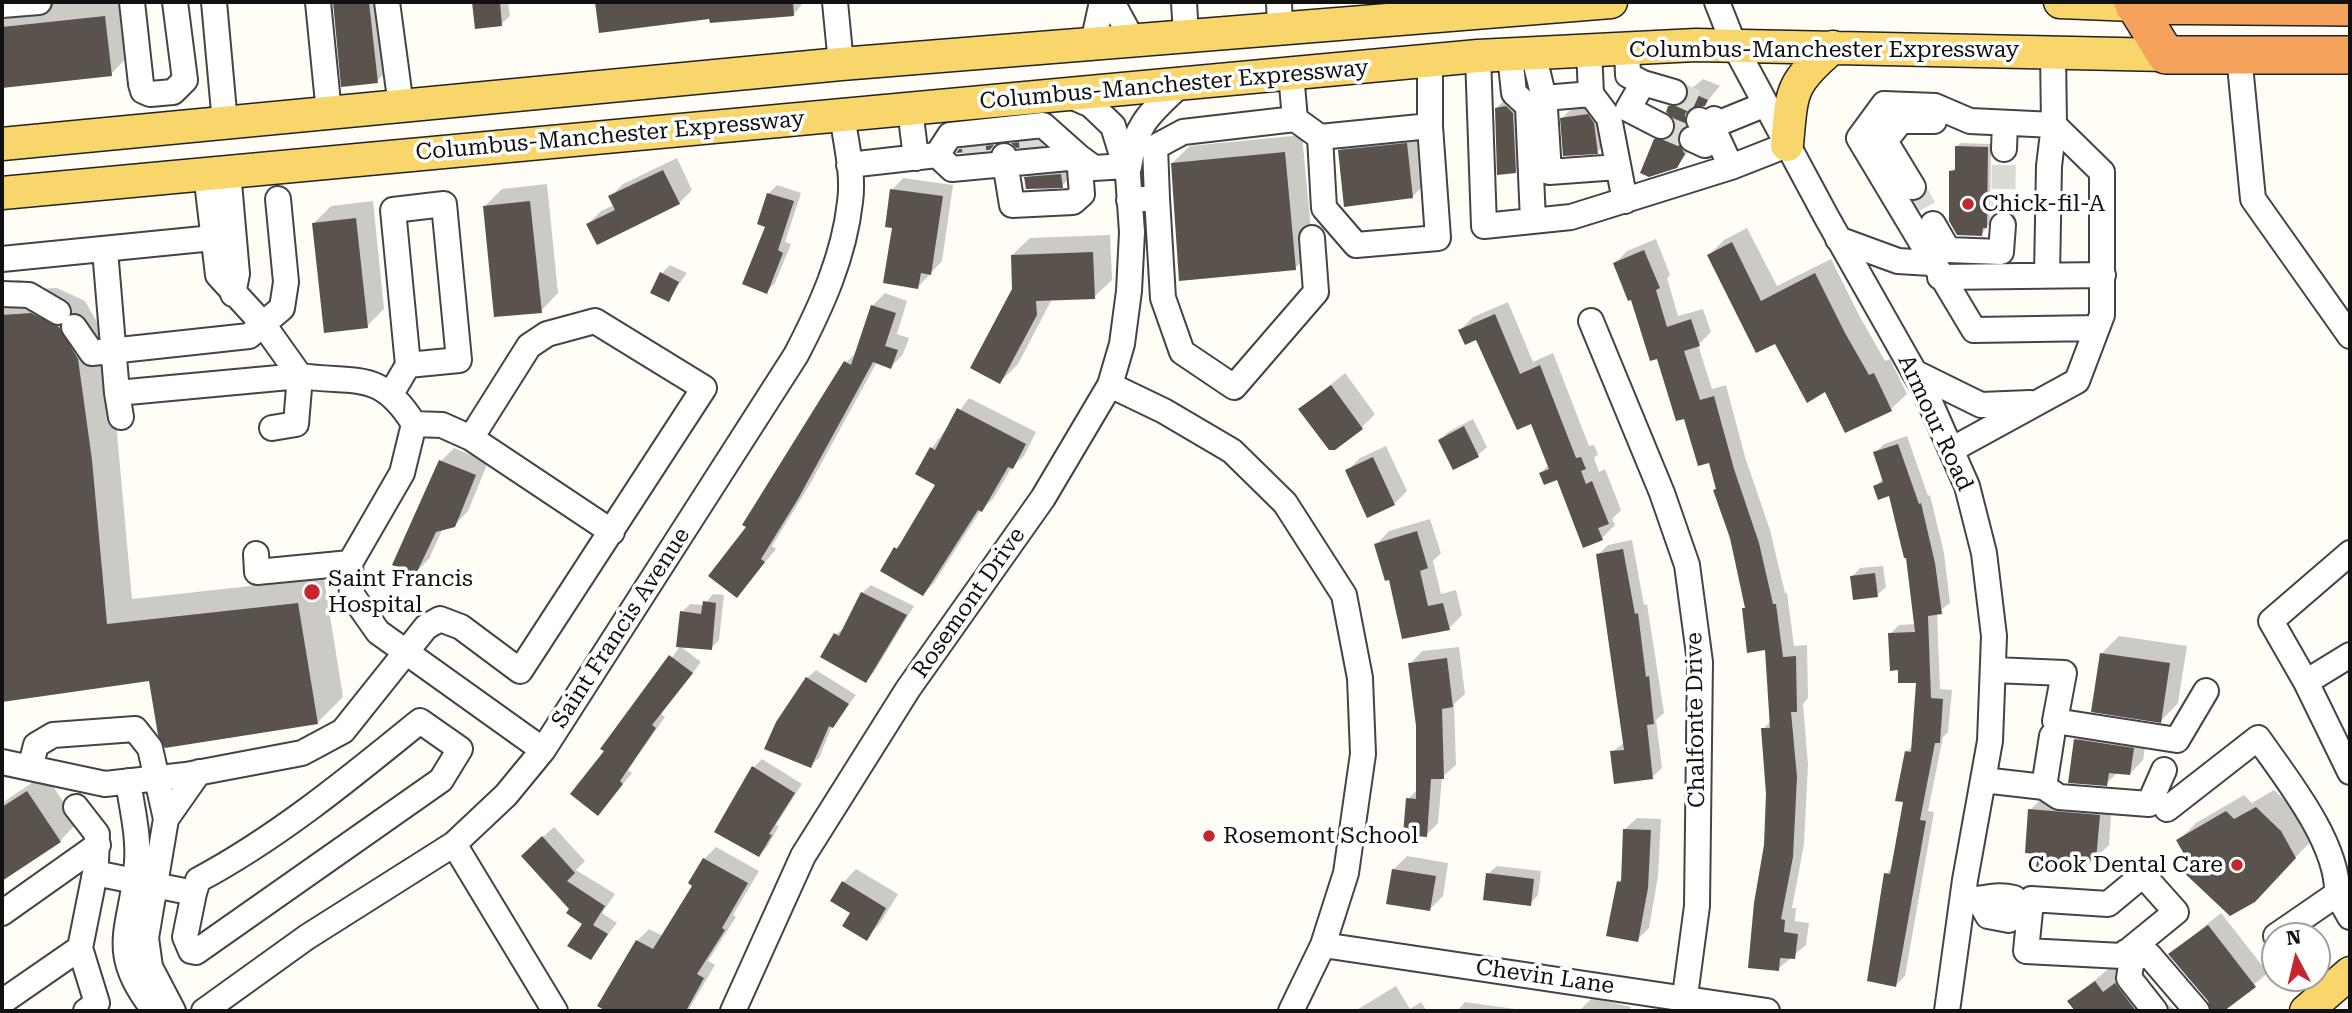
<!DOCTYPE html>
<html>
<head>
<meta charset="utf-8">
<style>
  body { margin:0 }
  #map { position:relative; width:2352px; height:1013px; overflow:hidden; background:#fffdf5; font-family:"Roboto Serif",serif }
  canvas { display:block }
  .frame { position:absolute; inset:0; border:4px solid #111; pointer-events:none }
  .north { position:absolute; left:2261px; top:922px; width:70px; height:70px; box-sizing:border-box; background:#fff; border:2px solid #a0a0a0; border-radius:50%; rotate:353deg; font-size:19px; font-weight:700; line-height:28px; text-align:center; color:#111 }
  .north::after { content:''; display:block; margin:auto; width:24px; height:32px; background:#c4262e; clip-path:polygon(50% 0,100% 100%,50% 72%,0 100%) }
</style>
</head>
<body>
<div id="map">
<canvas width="2352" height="1013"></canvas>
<div class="frame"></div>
<div class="north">N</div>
</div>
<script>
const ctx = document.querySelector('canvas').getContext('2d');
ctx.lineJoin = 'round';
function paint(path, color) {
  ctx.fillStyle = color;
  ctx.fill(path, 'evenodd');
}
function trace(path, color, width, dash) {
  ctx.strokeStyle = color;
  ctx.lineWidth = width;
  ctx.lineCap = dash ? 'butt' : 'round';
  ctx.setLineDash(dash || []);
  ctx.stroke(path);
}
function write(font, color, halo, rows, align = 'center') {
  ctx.font = font + ' "Roboto Serif",serif';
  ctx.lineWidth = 7;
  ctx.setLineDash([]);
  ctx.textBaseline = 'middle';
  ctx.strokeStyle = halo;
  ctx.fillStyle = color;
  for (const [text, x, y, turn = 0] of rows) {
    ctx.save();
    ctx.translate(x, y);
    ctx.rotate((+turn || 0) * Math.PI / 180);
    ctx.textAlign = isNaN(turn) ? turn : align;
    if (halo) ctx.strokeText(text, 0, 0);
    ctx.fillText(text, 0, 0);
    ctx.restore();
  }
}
paint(new Path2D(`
  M31 2H131L136 48 111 74 2 86V5Z
  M333 2H383L390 68 377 81 343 85Z
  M474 2H508L510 16 501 24 477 27Z
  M804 2 794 14 711 17 597 3Z
  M1703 79 1720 86 1704 105H1698L1697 140 1676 167 1655 140 1669 127 1676 126 1670 107Z
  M1520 94 1528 158 1515 172 1496 108 1510 95Z
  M1601 102 1610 139 1597 152 1562 118 1575 105Z
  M1026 131H1055L1043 144 1017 146 1014 143Z
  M1419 131 1425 184 1412 197 1339 151 1353 138Z
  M1004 133 990 148 960 151 974 136Z
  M1302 135 1313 251 1295 268 1172 163 1190 146Z
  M1960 143 1991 144 1990 223 1981 235 1951 172 1957 168V147Z
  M677 158 692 190 679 203 588 224 601 211 614 205 610 197 623 184Z
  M1069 166 1070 177 1062 186 1026 178 1035 169Z
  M903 178 953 185 942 261 918 287 894 227 892 190Z
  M547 184 558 293 541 311 485 206 502 189Z
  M777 185 801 193 785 242 791 244 775 283 766 292 768 194Z
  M373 201 384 309 367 326 314 223 331 206Z
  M1747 228 1777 286 1831 259 1860 317 1885 361 1890 359 1907 394 1891 409 1846 431 1826 390 1775 342 1709 255 1724 240Z
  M1110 235 1112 280 1094 297 1052 299 1018 364 1000 382 1014 289 1012 255 1030 238Z
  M1656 239 1670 275 1667 278 1678 316 1703 309 1711 332 1698 345 1712 389 1726 385 1745 457 1770 530 1785 593H1787L1794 646 1807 645 1808 698 1803 704 1808 765 1804 844 1792 908H1796L1795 921 1809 923 1806 945 1778 969 1766 846 1768 793 1763 729 1771 721 1767 648 1744 609 1747 606 1710 461 1686 416 1615 263 1627 251Z
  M670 265 687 273 668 300 662 273Z
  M19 280 35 284V289L57 288 85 301 103 333 117 433 132 599 324 578 343 697 317 723 150 679 2 700V283Z
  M885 293 907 301 897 334 909 338 903 354 891 367 877 362 810 484 772 546 776 549 737 596 749 527 846 363 858 350 872 306Z
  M1508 302 1533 362 1553 353 1589 446 1594 445 1598 454 1594 458 1599 472 1605 469 1621 510 1612 519 1615 525 1602 538 1558 478 1541 473 1549 464 1532 422 1477 338 1460 330 1473 317Z
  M1345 373 1375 414 1362 427 1329 447 1301 409Z
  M969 398 1036 432 1024 456 1012 467 993 499 981 510 934 583 923 594 896 548 906 538 937 485 931 449Z
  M1473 419 1487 447 1478 455 1440 440 1448 432Z
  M1907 436 1928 496 1930 495 1944 553 1950 603 1937 613 1940 689 1952 690 1948 732 1943 737 1928 811 1934 812 1905 976 1896 985 1886 874 1893 867 1905 801 1907 752 1913 745 1918 681 1900 668 1890 634 1899 625 1916 624 1908 556 1890 494 1875 487 1883 478 1875 453 1884 444Z
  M1386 446 1407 491 1394 504 1347 471 1360 458Z
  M454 448 488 462 468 511 455 525 443 528 429 559 416 572 441 461Z
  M1430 519 1441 553 1433 561 1441 594 1456 590 1462 615 1449 628 1390 578 1376 545 1389 531Z
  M1632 540 1644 605 1647 604 1664 713 1656 720 1662 768 1652 777 1612 752 1625 742 1598 555 1608 545Z
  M1883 566 1886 587 1877 595 1852 577 1860 568Z
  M871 585 914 606 874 672 866 681 836 634 846 627 862 593Z
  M713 594 724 595 719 640 711 648 682 612 690 604 704 605Z
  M2119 636 2187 646 2178 703 2161 721 2102 653Z
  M680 646 701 662 661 714 665 717 628 770 632 773 598 814 606 751Z
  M1459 647 1465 694 1454 704 1456 765 1442 777 1438 823 1426 835 1408 799 1418 789V726L1410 664 1422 651Z
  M816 670 856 695 832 726 819 758 810 766 807 678Z
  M2089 727 2147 736 2143 760 2130 774 2118 772 2106 784 2076 740Z
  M762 759 802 784 776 825 779 826 767 847 759 855 754 767Z
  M45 774 77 823 60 841 2 879V803Z
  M2274 790 2298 813 2313 839 2272 882 2190 861 2178 841 2196 823 2244 795 2252 803Z
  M2043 797 2112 803 2109 845 2082 870 2039 852 2030 810Z
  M1637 818 1661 819 1658 876 1649 928 1637 940 1618 882 1623 878 1625 829Z
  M554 827 585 861 576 870 615 894 602 913 617 923 590 958 584 923 571 909 534 845Z
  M716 847 759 871 733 915 736 917 708 961 715 965 688 1011H609L599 1005 637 941 649 929 663 936 694 885 704 859Z
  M1407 856 1448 863 1443 896 1430 909 1393 870Z
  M1497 866 1541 871 1538 895 1530 904 1488 874Z
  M856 869 898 894 879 925 866 938 852 912 843 883Z
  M2221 913 2268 973 2221 1011H2214L2210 1000 2170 954Z
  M2113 965 2121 976 2178 1011H2077L2070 1001Z
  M1396 986 1410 1009 1421 1002 1427 1011H1355Z
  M1592 998 1631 1007 1630 1011H1579Z
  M1465 1002 1515 1009V1011H1457Z`), '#0003');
paint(new Path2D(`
  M333 2H369L378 83 341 87Z
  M472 2H500L502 26 475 29Z
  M595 2H793L794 16 710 23 709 19 599 33Z
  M105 16 112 76 2 88V27Z
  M1688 91 1708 100 1705 106 1691 108 1685 114 1686 126 1679 132 1677 140 1685 154 1677 168 1649 177 1640 173 1654 139H1668L1674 132V119L1666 112 1668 106 1684 103Z
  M1506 106 1513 113 1516 173 1497 175 1495 108Z
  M1588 114 1594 123 1598 154 1563 156 1560 118Z
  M1038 140 1044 145 1016 148 1011 143Z
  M1407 143 1413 198 1344 207 1338 150Z
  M994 145 990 150 956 153 959 149Z
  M1955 146 1988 147 1987 228H1983L1982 236 1957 235 1949 221V171L1955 170Z
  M1285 152 1296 270 1179 281 1171 163Z
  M663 170 680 204 597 245 586 224 615 210 608 196Z
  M1061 174 1063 188 1026 189 1024 177Z
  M890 189 943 196 931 275 921 273 918 289 883 283 892 228 885 227Z
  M767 193 794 201 778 250 783 253 767 294 742 284 765 227 757 224Z
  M530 201 542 313 494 317 483 206Z
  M356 218 368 328 324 333 312 223Z
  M1732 242 1761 301 1815 273 1845 333 1869 375 1874 373 1892 411 1845 433 1825 392 1807 403 1775 344 1756 353 1707 255Z
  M1644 250 1660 288 1656 290 1667 327 1691 319 1700 346 1684 351 1700 400 1714 396 1734 469 1759 543 1773 604H1776L1783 657 1796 656 1797 712H1791L1797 777 1793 857 1781 919 1785 920 1784 932 1798 934 1795 959 1780 958 1779 971 1748 968 1754 903 1764 845 1766 794 1761 728H1770L1765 650 1747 653 1742 608H1745L1730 538 1713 490 1716 489 1709 463 1698 466 1684 419 1676 421 1657 359 1650 361 1631 300 1628 301 1613 263Z
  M1093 252 1095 299 1036 301 1037 315 1000 384 970 368 1012 289 1011 255Z
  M660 272 679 282 669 302 650 293Z
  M871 305 896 313 885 346 898 350 891 369 873 362 798 499 761 559 765 562 737 598 708 576 746 527 742 525 844 361 851 365Z
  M31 313 59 327 78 359 92 460 107 624 298 603 318 724 165 748 158 735 149 681 2 702V315Z
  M1495 314 1520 374 1540 365 1576 458 1581 457 1586 469 1581 471 1586 484 1592 481 1609 524 1598 528 1603 540 1583 548 1557 480 1544 485 1539 473 1549 469 1531 424 1517 430 1476 340 1465 345 1458 330Z
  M1331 385 1363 429 1335 450H1329L1298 409Z
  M957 408 1026 444 1013 469 1008 467 982 512 978 510 923 596 880 571 894 547 897 549 935 485 915 474 930 447 935 450Z
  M1464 426 1479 457 1453 470 1438 440Z
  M1898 444 1919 504 1921 503 1935 563 1942 614 1928 616 1931 698 1943 699 1940 743H1935L1920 820 1926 821 1896 987 1867 981 1884 873 1890 874 1903 802 1895 801 1905 751 1911 752 1916 683H1898V670L1890 671 1888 633 1915 632 1906 558H1904L1889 496 1878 500 1873 486 1883 482 1873 452Z
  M1373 457 1395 505 1367 518 1345 470Z
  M439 460 476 475 455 527 436 532 416 574 392 565Z
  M1417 531 1428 568 1420 571 1428 606 1443 603 1450 630 1402 639 1389 580 1385 581 1374 544Z
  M1623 549 1635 614 1638 613 1646 677 1649 676 1654 724 1647 725 1653 779 1614 784 1610 751 1624 750 1596 554Z
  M1875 573 1878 597 1853 600 1850 576Z
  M861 592 907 615 866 683 820 657 834 633 839 636Z
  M703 601 716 603 712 650 676 647 680 611 701 614Z
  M2100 653 2170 663 2161 723 2091 712Z
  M669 655 693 673 652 725 656 728 620 781 623 784 598 816 570 794 604 751 600 749Z
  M1447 658 1453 707 1442 709 1444 779H1431L1427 837 1403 835 1406 798 1416 799V726L1408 663Z
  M806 677 849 704 833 728 829 726 811 768 764 749 776 722Z
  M2074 739 2134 748 2130 775 2109 773 2107 786 2068 783Z
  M752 766 795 793 769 834 772 835 759 857 714 832Z
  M27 791 61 842 2 881V807Z
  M2256 807 2281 831 2296 858 2255 902 2230 916 2180 869 2188 861 2176 840 2226 811 2234 819Z
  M2028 809 2100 815 2096 860 2083 859 2082 871 2036 868 2038 854 2025 853Z
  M1623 829 1651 830 1648 888 1638 942 1606 936 1617 881 1621 882Z
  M542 836 575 873 567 881 605 906 593 925 608 934 591 960 567 946 582 924 566 913 569 909 521 856Z
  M703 858 748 883 722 928 725 930 697 974 704 978 686 1011H606L597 1006 636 940 653 949 692 886 688 883Z
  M1392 869 1436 876 1430 911 1386 904Z
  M1486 873 1534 879 1531 906 1483 900Z
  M842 881 886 908 867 941 842 926 850 913 830 901Z
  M2208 925 2256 987 2224 1011H2211L2208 1001 2168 954Z
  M2095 981 2103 992 2115 983 2136 1011H2075L2067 1001Z`), '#5a524d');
trace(new Path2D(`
  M1674 92 1705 106
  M1661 126 1692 139
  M1030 131 1032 152
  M973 138 975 159
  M1913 187 1933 224
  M2003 225 2004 149`), '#dbdad3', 24, [24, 12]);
const minor = new Path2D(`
  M132 2 141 84 143 91 150 94 173 92 185 80 175 2
  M214 2 225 123
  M318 2 329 113
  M387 2 401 106
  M835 2 841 64
  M1112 2 1132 39
  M1184 2 1186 35
  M1279 2 1280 27
  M1717 2 1734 45 1827 218 1925 391 1967 486 1984 553 1994 636 1990 741 1965 880 1947 1011
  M2 5 39 2
  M1093 43 1102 2
  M1627 48 1628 75 1643 83 1674 92
  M1589 50 1591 94
  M1533 53 1544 98 1591 94 1609 118 1625 201
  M1510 55 1514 93 1528 106 1533 221
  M2239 55 2253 199 2350 336
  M1478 56 1484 226 1571 217 1731 167
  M1291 74 1295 119 1320 137 1430 126V60
  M1643 83 1628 109 1661 126
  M910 109 916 158
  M1545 109 1549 172 1618 167
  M1699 120 1712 126 1731 167 1787 145
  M1712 126 1766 104
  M1320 137 1324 208 1356 245 1438 238 1430 126
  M1692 139 1705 145 1714 119
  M2004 149 2005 123
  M937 155 950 135 1043 125 1079 157 1082 194 1073 202 1012 205 1004 156
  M849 165 937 155 952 169 1079 157 1094 168 1126 166
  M1129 167C1135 125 1149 114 1179 86
  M228 171 237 274 233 294
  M206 173 218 275 263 324 300 376C356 384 380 369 414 424L442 425 471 438 612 532
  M1913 187 1885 141 1901 121H1934
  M1157 198 1155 147 1183 132 1295 119
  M1129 200 1157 198 1163 298 1182 352 1234 387 1316 292 1312 238
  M1933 224 1948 250 2001 252 2003 225
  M1838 239 1898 261 1931 263
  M105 250 117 393 300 376 296 424 272 428
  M2 259 233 236
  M2047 275 2049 166 2054 125 1970 121 1935 106 1884 104 1859 138 1974 330 2097 328
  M1940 277 2103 275
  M2 294 29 295 58 312
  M1591 321 1662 493 1687 565 1700 662 1697 906 1683 1011
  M74 327 92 353 249 336 282 308 286 282 278 199
  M1914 372 1981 405 2030 403
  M1110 385 1164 411 1232 451 1285 503 1344 595 1360 678 1363 754 1346 873 1323 945 1291 1011
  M117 393 121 417
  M391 394 408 365 459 360 444 204 393 210 408 365
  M414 424 402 473 350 563 352 595 378 632 543 750
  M1951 450 2077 381 2102 315V172L2054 125 2053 52
  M256 554 257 572 350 563
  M2350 655 2306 682 2350 772
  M1994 670 2064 673 2055 721 2177 740 2206 691
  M2306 682 2271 621 2350 553
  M2 762 105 784 186 775 302 753 343 731 426 627 440 619 461 627 520 671 704 388 595 321 547 334 529 346 471 438
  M30 768 36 745 53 735 135 729 150 748 166 819 146 938 150 967 173 1011
  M1983 780 2044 787 2059 797 2149 804 2164 770
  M128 781C132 808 139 836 137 862 133 928 105 949 155 1011
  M2044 787 2052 736
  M76 807 97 834 96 862
  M2167 809 2258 738C2286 778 2339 844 2337 894
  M166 819 199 772
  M454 844 555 1011
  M1963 899C1983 901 1993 893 2014 898L2020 911 2009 920 1988 916 1979 900
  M2020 911H2030L2026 951 2122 956 2176 912 2143 875 2108 904 2031 899 2030 911
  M2 913 98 845
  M2276 936 2337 894 2350 917
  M1323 945 1767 1011
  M2126 952 2132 958 2129 978 2155 1011
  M2132 958 2149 955 2197 1011
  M2 1002 80 948
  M86 1011 97 1003 80 948 95 873 194 893 185 937 191 951 196 952 441 780 460 749 420 721C350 778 277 838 198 880L194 893
  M204 1011 307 937 454 844 506 795 543 750 796 355C821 307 844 257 850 202 854 174 846 143 842 115
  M733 1011 803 856 908 689 1043 498 1110 385 1122 344 1129 291 1132 232 1128 175 1113 126 1091 105 1068 95`);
const major = new Path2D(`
  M2060 2 2134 5
  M2 144 841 64 1611 2
  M1787 145C1792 89 1790 85 1833 47
  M2 193 1478 56 1696 45 2166 55
  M2306 1011 2350 973`);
const highway = new Path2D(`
  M2133 2 2166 55H2350
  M2134 5 2350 7`);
trace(minor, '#444', 28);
trace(major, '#222', 35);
trace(highway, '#222', 40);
trace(minor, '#fff', 24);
trace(major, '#f9d66b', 32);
trace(highway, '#f5a25d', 37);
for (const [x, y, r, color] of [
  [1968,204,7,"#c4262e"],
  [312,592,9,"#c4262e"],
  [1209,836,7,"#c4262e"],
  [2237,865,7,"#c4262e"]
]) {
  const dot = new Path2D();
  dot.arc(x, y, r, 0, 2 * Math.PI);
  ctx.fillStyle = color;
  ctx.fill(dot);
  trace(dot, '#fff', 2.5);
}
write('23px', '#111', '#fff', [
  ["Columbus-Manchester Expressway",1824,50],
  ["Columbus-Manchester Expressway",1174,85,-5],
  ["Columbus-Manchester Expressway",610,136,-5],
  ["Armour Road",1935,423,65],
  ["Rosemont Drive",969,603,-55],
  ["Saint Francis Avenue",621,628,-57],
  ["Chalfonte Drive",1696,720,-91],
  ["Chevin Lane",1545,977,8]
]);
write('23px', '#111', '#fff', [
  ["Chick-fil-A",1982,204],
  ["Saint Francis",328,579],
  ["Hospital",328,605],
  ["Rosemont School",1223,836],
  ["Cook Dental Care",2223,865,"right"]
], 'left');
</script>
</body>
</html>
